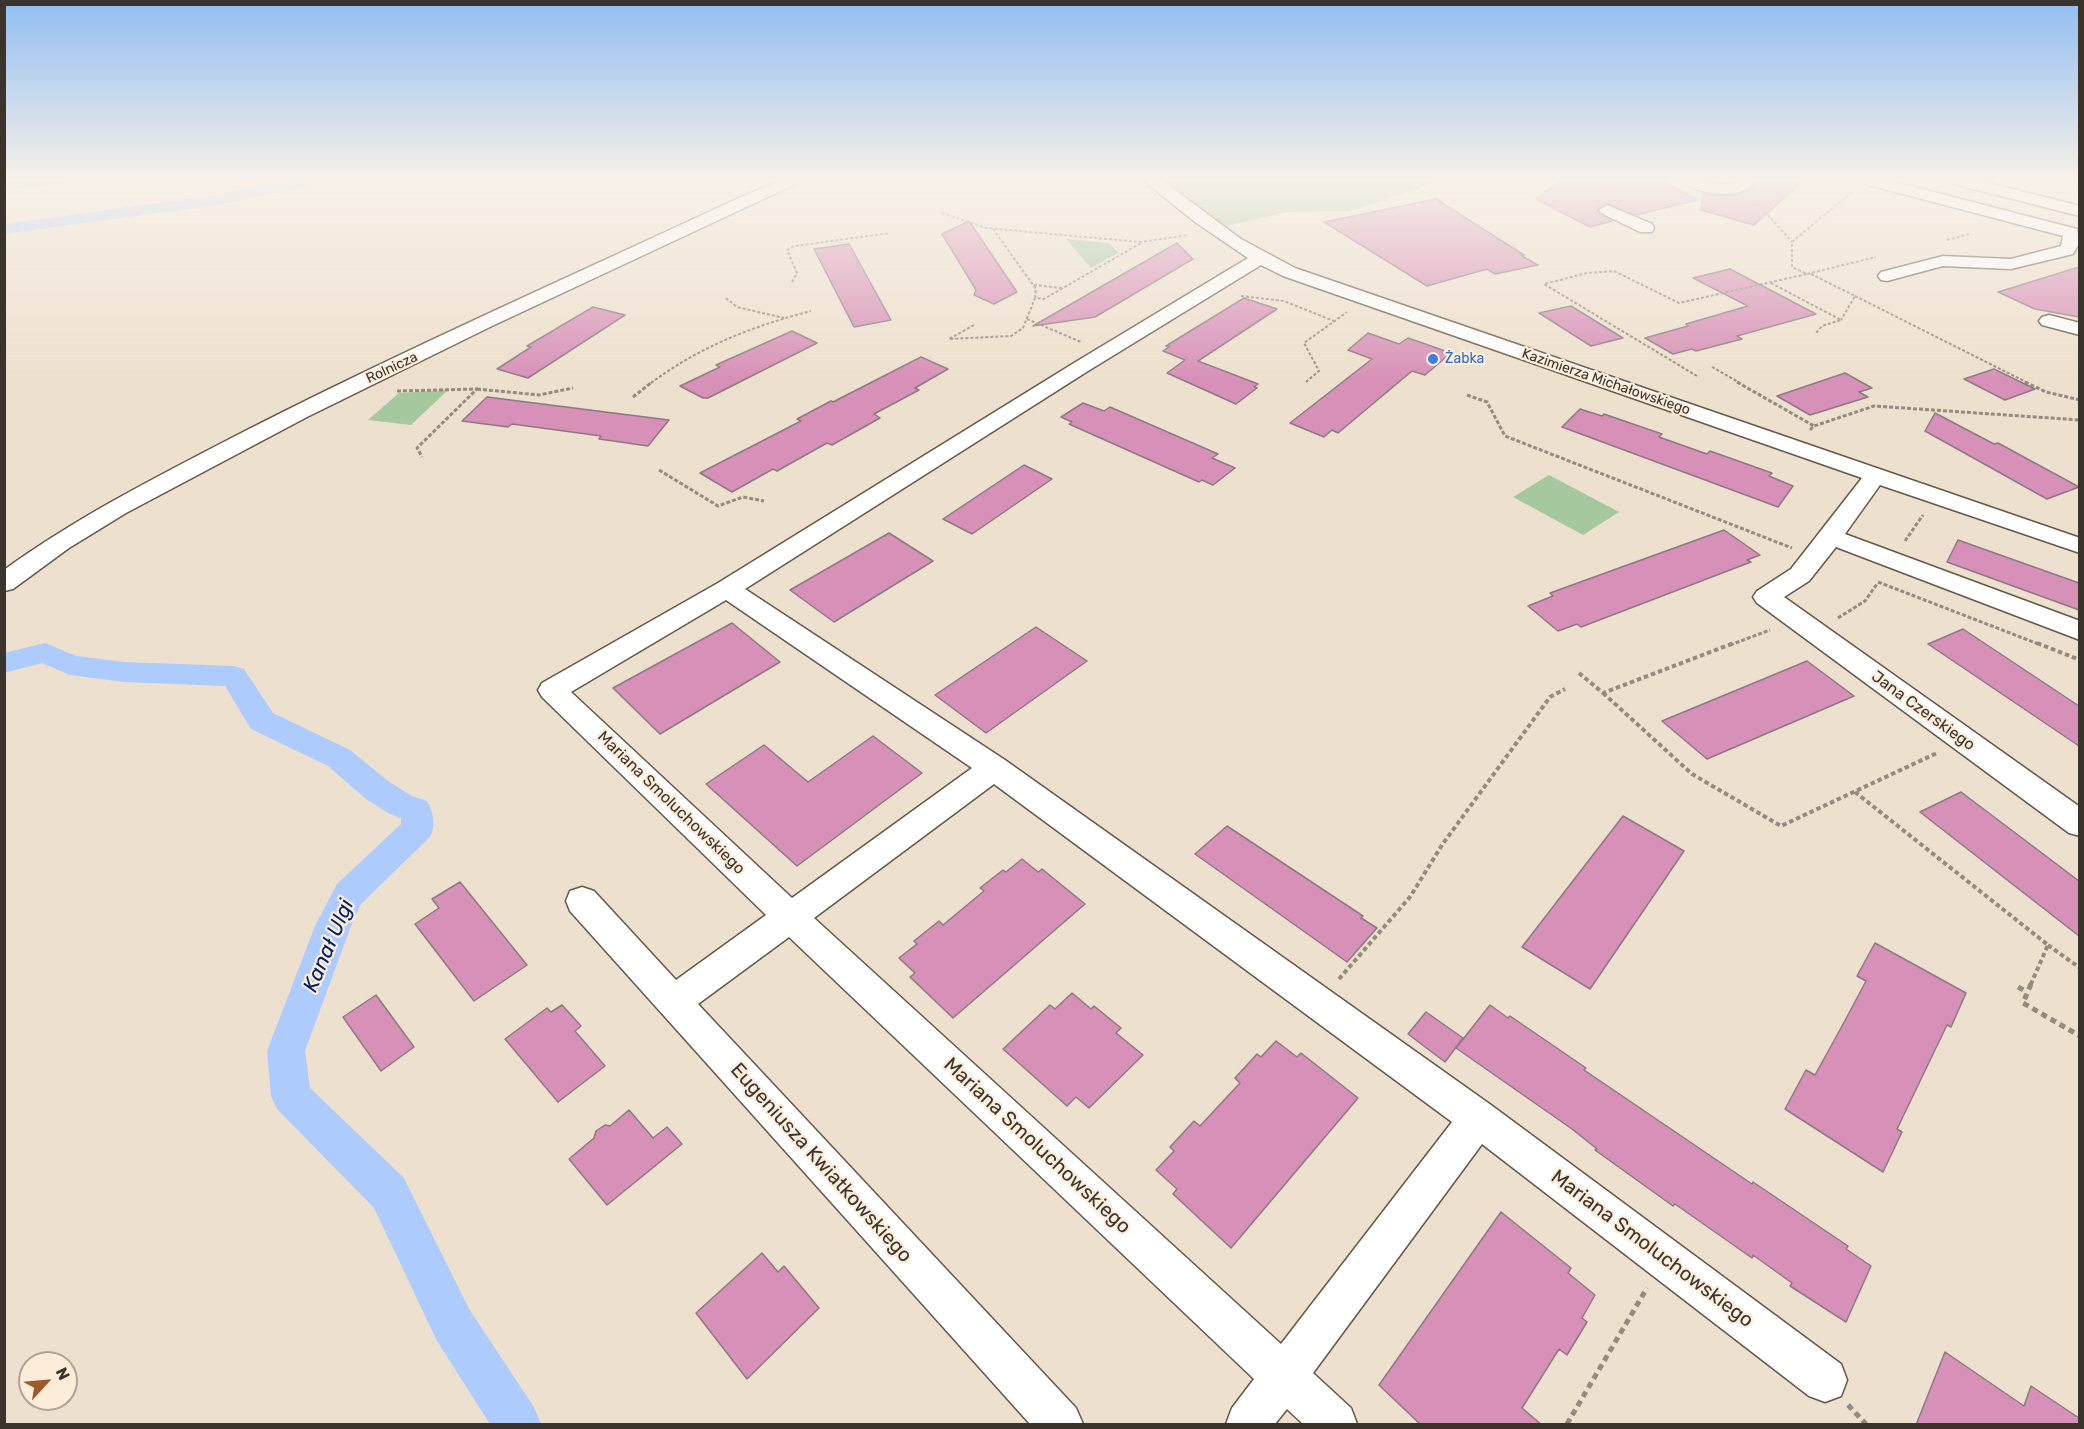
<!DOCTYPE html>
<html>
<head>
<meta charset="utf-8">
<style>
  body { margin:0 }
  #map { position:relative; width:2084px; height:1429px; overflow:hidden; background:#eee0ce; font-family:Rubik,sans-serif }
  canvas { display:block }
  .frame { position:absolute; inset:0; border:6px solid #3a342d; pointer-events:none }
  .north { position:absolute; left:18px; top:1351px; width:60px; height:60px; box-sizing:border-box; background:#fceddb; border:2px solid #aea395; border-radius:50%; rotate:64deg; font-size:16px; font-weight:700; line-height:24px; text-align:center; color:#3a342d }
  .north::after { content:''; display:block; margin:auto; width:21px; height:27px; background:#9d592b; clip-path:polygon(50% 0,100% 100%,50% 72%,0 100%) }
</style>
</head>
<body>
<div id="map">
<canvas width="2084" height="1429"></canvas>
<div class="frame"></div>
<div class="north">N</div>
</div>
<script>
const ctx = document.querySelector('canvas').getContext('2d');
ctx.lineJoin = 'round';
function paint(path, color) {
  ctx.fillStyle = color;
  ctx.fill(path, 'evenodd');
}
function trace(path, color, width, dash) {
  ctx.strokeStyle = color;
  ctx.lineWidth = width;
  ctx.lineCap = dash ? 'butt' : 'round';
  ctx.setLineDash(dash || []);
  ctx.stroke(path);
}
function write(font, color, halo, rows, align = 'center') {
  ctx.font = font + ' Rubik,sans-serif';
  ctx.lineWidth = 4.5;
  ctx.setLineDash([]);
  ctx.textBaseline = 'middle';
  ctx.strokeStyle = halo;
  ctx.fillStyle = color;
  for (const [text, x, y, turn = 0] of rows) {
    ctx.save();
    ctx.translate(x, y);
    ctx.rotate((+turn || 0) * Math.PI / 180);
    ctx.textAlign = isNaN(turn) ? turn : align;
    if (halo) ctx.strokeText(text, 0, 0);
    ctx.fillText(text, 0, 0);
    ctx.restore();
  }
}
paint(new Path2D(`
  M5 181H86L5 190Z
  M1163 181H1439L1350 211 1287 212 1225 226Z
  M1066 239 1109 243 1118 253 1091 268Z
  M448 390 411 425 368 420 399 393Z
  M1549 475 1619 512 1583 535 1513 497Z`), '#a5c89f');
paint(new Path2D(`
  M284 181H320L312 186 217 205 4 234V224L217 195Z
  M45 643 76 656 124 662 234 666 244 669 273 713 350 750 388 781 412 796 427 801C434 813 436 825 430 837L361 904 351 926 305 1051 310 1088 404 1178 469 1309 534 1407 541 1424H490L437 1341 374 1208 277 1109 271 1096 267 1051 315 926 337 884 401 824V818L390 814 366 799 328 766 251 729 225 686 124 682 70 675 42 663 4 673V653Z`), '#aecbfe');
const building = new Path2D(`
  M1561 181H1664L1697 200 1636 215 1606 203 1598 208 1597 211 1612 221 1590 227 1536 199Z
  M1753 181H1803L1754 225 1701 210 1703 193 1717 196 1738 195 1753 187Z
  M1436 199 1524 255 1522 256 1538 265 1495 274 1487 269 1427 286 1324 222Z
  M969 221 1017 292 994 304 974 295 976 290 942 234Z
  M1177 243 1193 259 1095 317 1033 326Z
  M849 244 891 320 854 327 814 249Z
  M2079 267V317L2035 309 1998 292Z
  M1730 269 1816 314 1737 336 1742 339 1696 351 1692 349 1673 354 1645 338 1688 326 1686 324 1748 306 1693 278Z
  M1244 298 1277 309 1198 361 1258 384 1254 387 1257 388 1236 404 1167 373 1185 360 1163 351 1169 347 1166 346Z
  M1571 306 1623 338 1591 346 1539 313Z
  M593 307 625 315 528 378 497 369 531 347 527 346Z
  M792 331 817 343 708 398H703L680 386 720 367 716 365Z
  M1368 333 1399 344 1408 338 1451 353 1425 375 1412 371 1338 433 1332 430 1324 437 1290 423 1372 359 1348 350Z
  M921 357 948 369 915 388 919 390 874 414 880 418 832 445 827 443 777 471 773 469 732 492 700 473 801 421 797 419 831 401 833 402Z
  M1994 369 2035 389 2005 400 1964 379Z
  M1845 373 1872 388 1859 392 1868 397 1810 415 1777 396Z
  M487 397 669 420 648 446 599 439 601 436 512 424 508 427 462 421Z
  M1083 403 1104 411 1110 407 1218 454 1212 458 1235 468 1213 485 1202 480 1199 482 1069 424 1072 422 1061 417Z
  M1580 409 1602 416 1604 414 1662 434 1659 437 1707 454 1710 451 1772 473 1769 476 1793 486 1778 507 1562 427Z
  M1935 413 1994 444 1998 443 2079 487 2047 499 1925 431Z
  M1024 465 1052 479 972 534 943 519Z
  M1724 530 1760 555 1747 560 1751 562 1581 627 1577 624 1558 631 1528 606 1553 596 1550 593Z
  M889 533 933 561 834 622 790 590Z
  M1958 540 2079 583V610L1947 562Z
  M732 623 780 662 660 734 613 688Z
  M1036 627 1087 661 986 733 935 695Z
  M1963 629 2079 706V746L1928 644Z
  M1807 661 1854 696 1707 759 1662 721Z
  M873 736 922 773 797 866 706 784 764 745 808 782Z
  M1961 792 2079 881V936L1920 812Z
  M1623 816 1684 851 1590 989 1522 947Z
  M1227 826 1363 916 1361 918 1377 928 1347 962 1195 854Z
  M1022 859 1038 872 1042 869 1085 904 953 1018 910 977 915 973 899 958 917 944 914 941 939 921 943 925 984 891 980 888 1003 870 1006 872Z
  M460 882 527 965 474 1001 415 924 439 908 432 899Z
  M1875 943 1966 993 1951 1027 1947 1025 1897 1129 1902 1132 1883 1172 1785 1109 1806 1070 1815 1075 1841 1028 1866 981 1857 976Z
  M1072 993 1091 1009 1094 1006 1121 1028 1116 1033 1143 1055 1089 1108 1076 1097 1067 1106 1003 1049 1050 1005 1055 1009Z
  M376 995 414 1047 381 1071 343 1017Z
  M562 1005 581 1026 575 1031 605 1066 558 1102 505 1039 547 1008 551 1012Z
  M1490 1005 1508 1018 1510 1016 1586 1068 1584 1070 1752 1184 1753 1182 1848 1246 1846 1249 1871 1266 1846 1322 1790 1286 1792 1283 1753 1255 1752 1258 1675 1204 1673 1206 1595 1150 1597 1149 1572 1129 1456 1048Z
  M1426 1012 1463 1038 1445 1062 1408 1034Z
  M1276 1041 1297 1057 1301 1053 1358 1098 1231 1248 1173 1194 1177 1189 1156 1170 1174 1151 1170 1147 1194 1121 1200 1126 1240 1083 1235 1078 1257 1054 1261 1057Z
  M629 1110 653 1138 667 1127 682 1144 607 1205 569 1159 594 1138 596 1131 605 1125 610 1126Z
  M1501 1212 1571 1268 1568 1273 1595 1295 1582 1318 1587 1322 1567 1355 1559 1349 1522 1408 1542 1425H1421L1379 1385Z
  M762 1253 778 1272 784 1266 819 1308 747 1379 696 1313Z
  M1945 1352 2024 1406 2031 1386 2079 1418V1425H1916Z`);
paint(building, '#d790b7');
trace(building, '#8d7983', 1.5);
const minor = new Path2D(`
  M779 181H802L492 326 307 417 126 513 69 548 13 589 4 591V570C80 515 164 473 247 430 406 349 569 277 730 202Z
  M1144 181H1163L1241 239 1295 268 2080 538V553L1880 485 1845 534 2080 621V640L1836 547 1809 581 1784 597 2080 807V836L2069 833 1757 603 1753 597 1757 591 1791 569 1862 478 1283 276 1261 265 1088 371 745 589 1005 760 1491 1105 1841 1364 1847 1380 1841 1396 1825 1402 1809 1396 1482 1144 1313 1373 1351 1408 1357 1424H1303L1287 1409 1275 1424H1226L1232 1408 1254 1379 789 937 698 1004 1076 1408 1083 1424H1030L570 911 566 901 570 891 582 887 594 891 676 980 766 915 542 697 538 690 542 683 718 583 1074 363 1248 258 1195 222ZM726 600 972 768 792 898 571 692ZM994 784 1452 1122 1281 1344 814 918Z
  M1682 181C1699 181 1718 185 1733 184L1735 181H1751L1752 185C1739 200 1695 194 1682 181Z
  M1863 181H1891L2077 229 2080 242 2073 254 2011 269 1943 266 1887 281 1881 280 1878 276 1881 272 1943 256 2011 259 2061 246 2063 236 1865 184Z
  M1952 181H1981L2080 206V216L1954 184Z
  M1607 205 1652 224 1654 228 1652 232H1640L1601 213 1599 210Z
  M2049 315 2080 323V335L2042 325 2039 321 2042 317Z`);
trace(minor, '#635747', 3);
trace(new Path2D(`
  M1852 192 1792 242V267L1807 274 1876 257
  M1752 204 1759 205 1792 242
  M942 213 986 228 1141 242 1188 235
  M993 229 1036 289 1035 298
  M1947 240 1970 234
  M1811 274 1855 296 1841 320
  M792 282 797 273 787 250 795 246 890 233
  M1771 283 1841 320 1822 326 1816 333
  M1034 285 1062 288
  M1241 296 1284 301 1334 321
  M1855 296 2028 383
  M726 298 737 307 784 318
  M1027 319 1081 342
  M974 325 949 339 1011 336 1023 328 1035 298 1044 299 1141 243
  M1712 367 1740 383
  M1697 376 1544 284 1587 273 1614 271 1679 303 1807 274
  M1306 382 1319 371 1304 343 1347 312
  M651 383C699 347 753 326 811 311`), '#948a7e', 2, [3, 2]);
trace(new Path2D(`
  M1737 382 1814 426
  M2025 382 2046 392 2080 400
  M477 389 539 395 573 388
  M397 391 477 389 417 448 422 457
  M1467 395 1487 402 1505 436 1792 548
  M633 397 652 382
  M1810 430 1814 426 1874 406 2080 420
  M659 470 718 506 743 497 764 501
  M1905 541 1923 515
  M1878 582 2041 645
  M1838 618 1865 601 1877 584
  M1730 645 1770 630`), '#948a7e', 3, [4, 2]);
trace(new Path2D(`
  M2037 643 2080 660
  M1579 673 1603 693 1734 643
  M1603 693 1692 774 1781 826 1937 753
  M1855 792 2048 945 2030 986
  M2048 945 2080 968
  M1339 979 1410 897 1442 845 1550 697 1565 689`), '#948a7e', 4, [4.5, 3]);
trace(new Path2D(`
  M2031 984 2023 1003 2080 1036
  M2018 987 2027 992
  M1848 1405 1866 1424
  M1567 1424 1647 1288`), '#948a7e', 5, [6, 4.5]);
paint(minor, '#fff');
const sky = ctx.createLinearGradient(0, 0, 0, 382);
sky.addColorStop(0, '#91bdf1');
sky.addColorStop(0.47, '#f7f1e9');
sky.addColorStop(1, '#f7f1e900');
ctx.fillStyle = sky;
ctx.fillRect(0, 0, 2084, 382);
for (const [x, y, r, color] of [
  [1433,359,6,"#3f7fe0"]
]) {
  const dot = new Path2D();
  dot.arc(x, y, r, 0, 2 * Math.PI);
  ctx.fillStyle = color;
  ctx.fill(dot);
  trace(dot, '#fceddb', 2);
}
write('14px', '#366cbe', '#fceddb', [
  ["Żabka",1445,359]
], 'left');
write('14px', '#3a342d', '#fceddb', [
  ["Rolnicza",392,368,-25],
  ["Kazimierza Michałowskiego",1606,382,19]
]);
write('16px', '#3a342d', '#fceddb', [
  ["Jana Czerskiego",1923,711,36],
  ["Mariana Smoluchowskiego",671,803,44]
]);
write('20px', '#3a342d', '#fceddb', [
  ["Mariana Smoluchowskiego",1037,1146,43],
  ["Eugeniusza Kwiatkowskiego",821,1163,48],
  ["Mariana Smoluchowskiego",1652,1249,37]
]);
write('italic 21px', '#022269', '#fceddb', [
  ["Kanał Ulgi",329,946,-67]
]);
</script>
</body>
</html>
